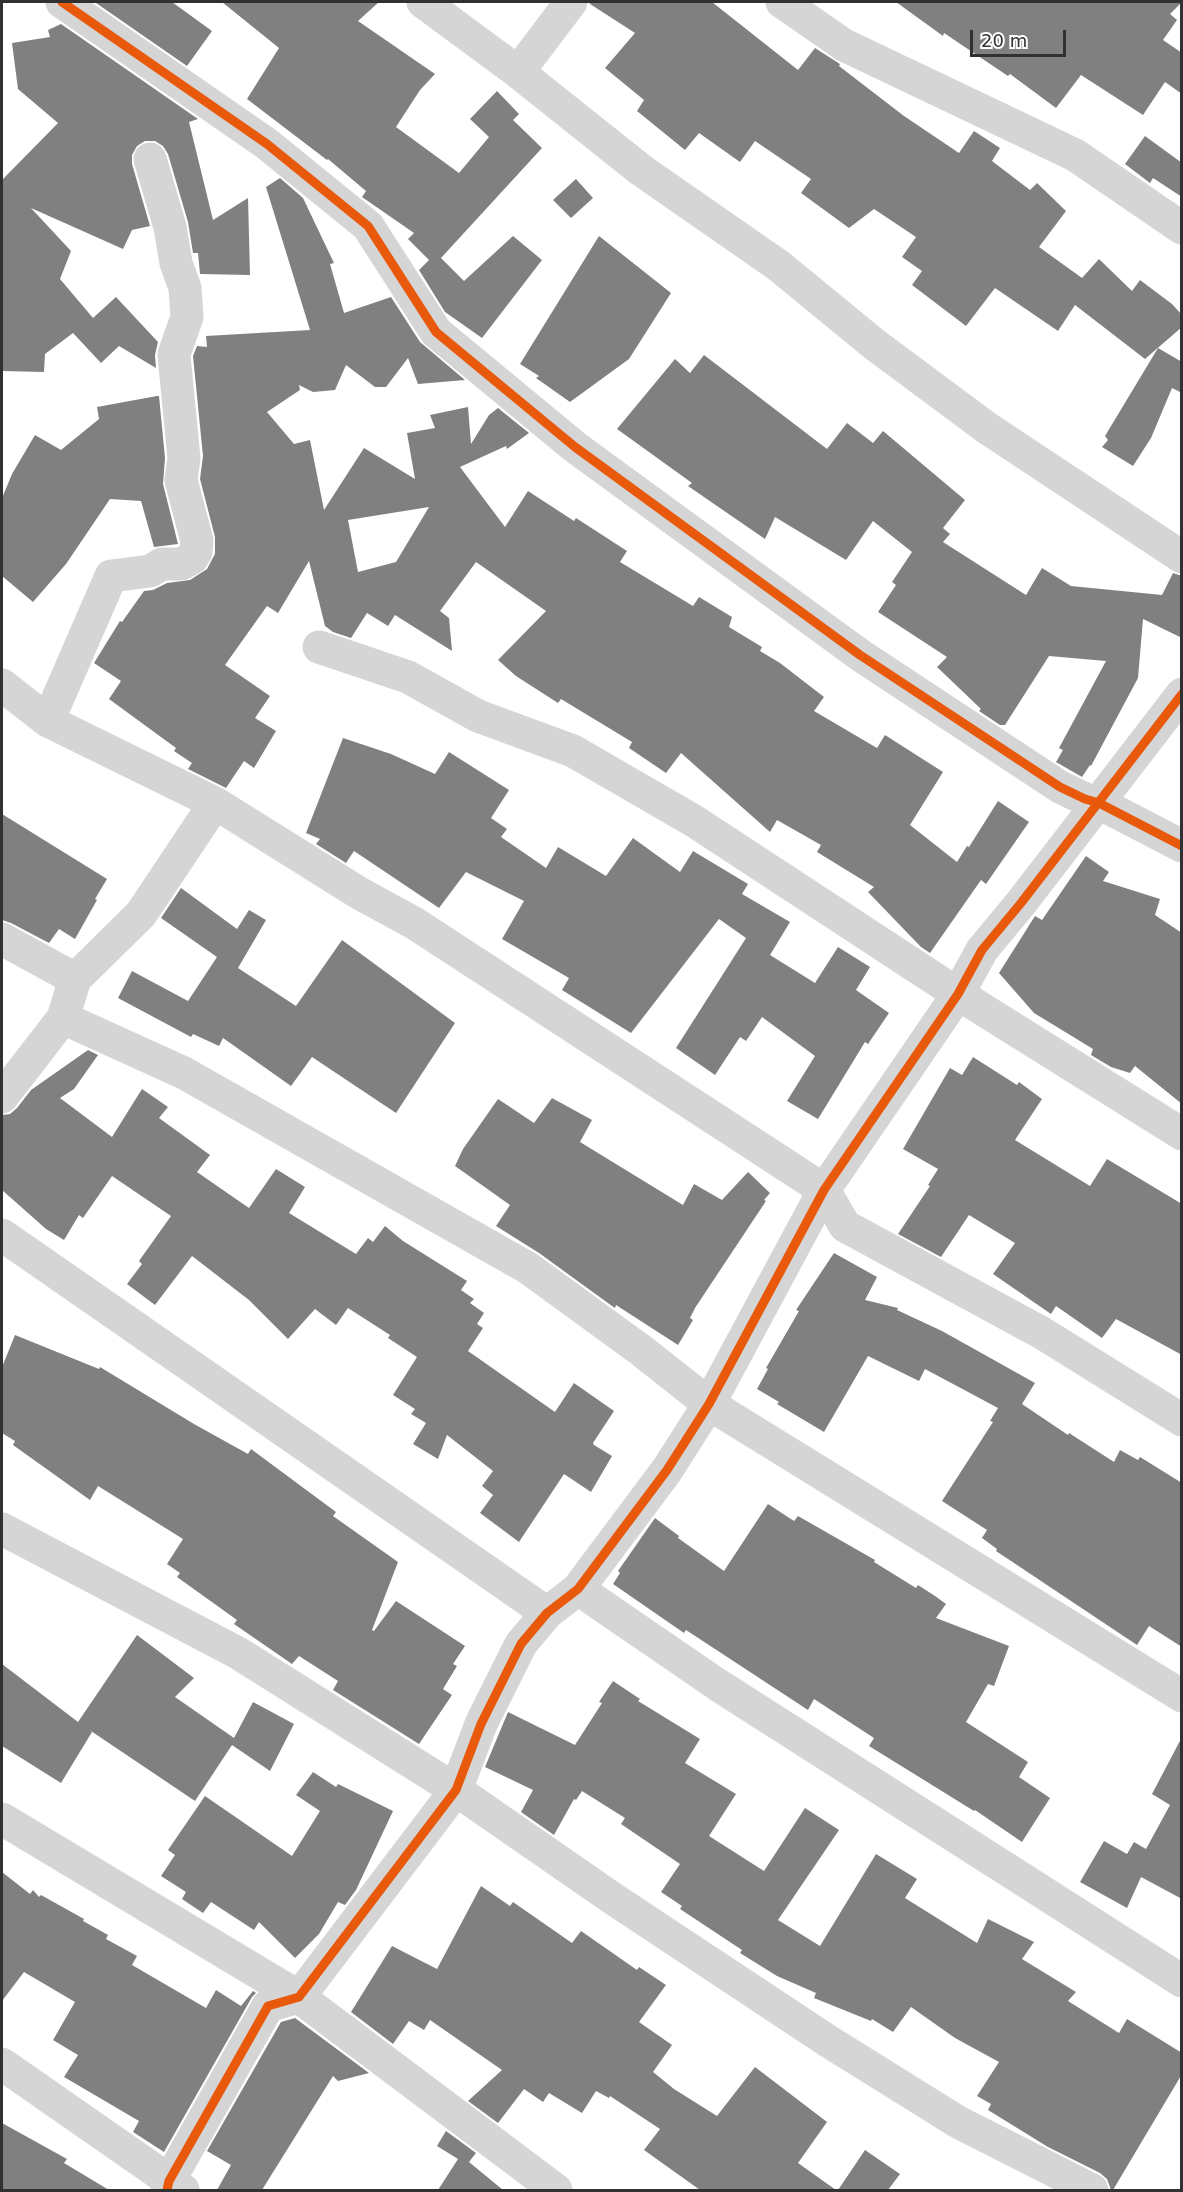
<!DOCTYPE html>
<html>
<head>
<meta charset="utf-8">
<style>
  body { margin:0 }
  #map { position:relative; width:1183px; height:2192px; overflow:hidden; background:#fff; font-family:"DejaVu Sans",sans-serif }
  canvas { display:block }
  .frame { position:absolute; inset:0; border:3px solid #313131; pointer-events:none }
  .scale { position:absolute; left:970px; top:30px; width:96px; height:27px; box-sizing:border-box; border:3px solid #313131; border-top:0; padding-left:8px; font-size:18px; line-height:21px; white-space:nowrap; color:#313131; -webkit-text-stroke:4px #fff; paint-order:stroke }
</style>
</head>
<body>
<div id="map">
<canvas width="1183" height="2192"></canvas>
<div class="frame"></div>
<div class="scale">20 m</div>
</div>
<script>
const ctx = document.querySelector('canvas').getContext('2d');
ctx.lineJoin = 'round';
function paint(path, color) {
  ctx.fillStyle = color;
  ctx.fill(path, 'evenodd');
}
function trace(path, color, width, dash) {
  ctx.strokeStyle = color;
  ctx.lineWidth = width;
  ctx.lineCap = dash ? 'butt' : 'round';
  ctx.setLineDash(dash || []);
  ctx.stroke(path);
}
paint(new Path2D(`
  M98 2H172L212 31 187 66 96 3Z
  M222 2H379L358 21 435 74 420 90 396 127 459 173 489 137 470 119 497 91 519 114 513 120 542 148 441 258 464 281 513 236 542 260 482 338 445 312 419 270 429 260 408 239 414 233 362 197 366 191 328 159 327 160 247 99 279 48Z
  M589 2H712L798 70 815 48 840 64 839 66 904 116 959 153 974 131 1000 148 992 161 1030 190 1037 183 1066 211 1039 247 1082 278 1099 259 1132 291 1140 280 1172 304 1182 315V327L1145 359 1075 305 1058 331 995 288 966 326 912 285 922 271 902 257 916 237 874 209 849 228 801 193 811 179 755 141 740 162 699 133 685 150 637 111 644 100 605 68 635 33 590 4Z
  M896 2H1182L1170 14 1177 20 1163 40 1182 53V94L1165 82 1143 115 1081 75 1056 108 1010 74 1008 76 944 33 943 36Z
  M61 24 198 119 189 122 213 220 248 198 250 275 200 274 198 253H193L188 222 168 154 163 146 155 141H145L137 146 132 155V164L150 226 132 230 123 249 31 208 71 251 60 279 93 318 116 297 158 342 155 355 156 368 119 346 101 363 73 333 45 354 44 372 2 371V178L3 179 58 123 18 89 12 43 50 37 48 30Z
  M1145 136 1182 163V197L1153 178 1150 183 1125 164Z
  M280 178 303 198 334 263 330 264 344 313 391 297 420 342 465 380 418 384 408 358 386 387H375L346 365 335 390 313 392 299 385 300 390 267 412 294 444 310 440 324 510 364 448 415 479 407 433 435 428 430 415 468 407 471 444 489 415 498 408 529 433 507 449 506 446 460 467 505 527 528 491 574 521 576 518 627 551 620 562 693 606 699 597 732 617 729 627 762 647 760 651 780 663 824 697 814 711 877 748 885 735 943 772 910 825 957 862 967 846 969 847 998 801 1029 822 986 884 981 880 930 953 921 947 868 892 874 887 817 852 821 845 777 820 770 832 681 753 666 773 629 748 632 742 561 699 558 703 516 676 498 660 546 611 476 562 440 611 449 618 452 651 395 615 388 626 367 613 351 638 333 632 325 626 309 561 278 613 267 606 225 665 270 696 255 718 276 731 254 768 244 761 226 788 188 769 192 763 174 751 176 748 109 699 121 681 94 663 120 621 122 622 144 591 153 590 167 583 190 580 207 569 215 554V537L200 479 203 456 193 356 197 346 207 347 206 336 310 330 266 187ZM429 507 396 562 358 572 348 520Z
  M576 179 593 198 571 218 553 200Z
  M599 236 671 293 629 359 570 402 536 378 539 376 520 364Z
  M1158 348 1182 362V393L1172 388 1151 438 1133 466 1102 447 1108 440 1105 436Z
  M704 355 827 449 847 423 873 443 883 431 965 500 943 528 950 534 943 542 1026 595 1042 568 1071 586 1162 595 1173 573 1182 576V638L1143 619 1138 678 1091 766 1090 765 1082 777 1056 762 1063 750 1059 748 1106 661 1049 656 1005 725H1000L979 711 981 709 937 667 947 657 878 612 896 585 892 582 912 552 873 521 846 560 775 517 765 539 688 486 692 483 617 429 675 359 690 373Z
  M157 396H159L165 458 163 484 178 544 154 547 141 501 110 499 66 564 33 602 2 576V498L12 474 35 435 61 450 99 419 97 407Z
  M343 738 391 754 435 774 449 752 509 790 491 818 507 829 501 837 546 868 558 847 606 876 633 838 680 872 693 851 748 884 742 894 790 922 770 955 815 983 838 947 870 967 856 990 889 1013 868 1044 865 1042 818 1119 787 1101 815 1056 762 1017 746 1041 740 1037 715 1075 676 1048 746 938 719 919 631 1033 562 990 569 978 502 939 524 901 466 872 439 908 354 851 346 863 316 844 320 839 306 833Z
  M2 814 107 879 95 899 97 900 75 939 59 929 49 943 11 923 2 920Z
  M1086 856 1109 872 1103 881 1160 899 1155 915 1182 933V1104L1135 1066 1130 1073 1111 1067 1091 1055 1093 1049 1034 1013 999 973 1035 916 1042 920Z
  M181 888 237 929 249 910 266 920 238 968 296 1006 342 940 455 1023 396 1113 312 1057 291 1086 223 1038 219 1046 193 1034 191 1037 118 998 132 971 188 1001 217 957 161 918Z
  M88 1050 98 1055 74 1089 60 1098 112 1137 142 1089 168 1107 159 1118 210 1155 197 1172 249 1208 276 1169 305 1187 289 1213 356 1254 368 1238 373 1242 385 1226 403 1241 467 1281 461 1290 474 1299 470 1303 484 1313 477 1324 483 1328 468 1351 555 1412 574 1383 614 1411 593 1443 594 1445 612 1456 591 1492 564 1474 519 1542 480 1513 493 1495 482 1486 493 1471 447 1435 438 1459 413 1444 426 1423 411 1414 415 1409 393 1395 417 1357 388 1338 390 1335 348 1308 336 1325 315 1309 288 1339 249 1300 192 1256 155 1305 127 1284 142 1264 139 1261 171 1216 112 1176 83 1218 79 1215 64 1240 46 1229 2 1190V1115L10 1114 17 1108 31 1090Z
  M973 1057 1017 1085 1019 1082 1042 1099 1015 1140 1090 1186 1107 1159 1182 1204V1355L1116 1319 1102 1338 1056 1306 1051 1314 993 1274 1015 1243 969 1215 941 1257 898 1234 930 1186 928 1185 938 1169 903 1149 950 1068 962 1075Z
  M552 1098 592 1120 580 1142 683 1205 694 1184 722 1200 748 1172 770 1193 764 1200 766 1201 695 1308 690 1318 693 1320 678 1345 616 1305 615 1308 612 1306 539 1253 496 1226 510 1205 455 1166 463 1149 498 1099 534 1123Z
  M834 1253 877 1277 865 1300 898 1308 897 1310 942 1331 1035 1383 1022 1404 1068 1435 1069 1433 1114 1462 1120 1450 1138 1460 1140 1457 1182 1483V1647L1149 1626 1137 1645 996 1551 997 1549 982 1538 987 1530 942 1501 993 1422 990 1421 998 1408 925 1369 919 1381 868 1356 824 1432 777 1404 779 1402 757 1389 768 1369 766 1368 799 1311 796 1310Z
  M15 1335 99 1369 100 1367 194 1424 248 1454 251 1449 336 1512 333 1516 398 1562 372 1630 374 1631 396 1601 465 1646 453 1664 457 1666 443 1689 452 1695 419 1744 333 1690 338 1681 299 1656 292 1664 234 1624 237 1620 177 1577 180 1573 167 1564 183 1539 98 1486 90 1500 13 1445 15 1441 2 1433V1367Z
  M768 1504 794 1521 798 1516 875 1560 874 1562 916 1588 918 1585 935 1596 946 1604 936 1618 1009 1646 994 1686 988 1684 966 1722 1028 1762 1019 1777 1050 1798 1022 1842 975 1810 974 1811 869 1746 874 1738 814 1699 808 1710 686 1630 684 1633 613 1584 620 1573 618 1571 655 1518 679 1536 678 1538 724 1571Z
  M137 1635 194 1678 175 1697 234 1738 253 1702 294 1724 270 1771 232 1745 195 1801 88 1729 92 1732 61 1783 2 1746V1664L78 1722Z
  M613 1681 640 1699 638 1701 700 1739 685 1763 736 1794 709 1836 764 1871 805 1808 839 1830 778 1920 820 1946 876 1854 917 1879 905 1898 977 1943 988 1919 1034 1942 1022 1959 1076 1992 1068 2001 1119 2033 1127 2019 1182 2053V2074L1113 2190H1111L1107 2179 1100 2173 1048 2147 988 2110 991 2104 977 2096 999 2062 955 2038 911 2007 893 2032 872 2019 871 2021 814 1998 816 1993 777 1976 740 1953 742 1950 680 1909 682 1906 661 1892 680 1864 621 1824 625 1818 582 1791 576 1800 574 1799 554 1835 521 1812 533 1790 485 1767 508 1712 575 1745 602 1703 599 1702Z
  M1182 1737V1899L1141 1877 1127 1908 1080 1882 1104 1841 1127 1854 1134 1842 1146 1849 1170 1805 1152 1794Z
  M313 1772 336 1787 338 1784 393 1811 356 1890 345 1905 338 1902 319 1934 295 1958 259 1922 254 1930 211 1902 203 1913 182 1899 186 1892 161 1876 175 1855 168 1850 205 1796 292 1856 320 1811 296 1795Z
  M2 1872 30 1894 33 1890 39 1897 41 1895 84 1919 83 1921 108 1935 106 1939 137 1956 132 1965 206 2008 216 1990 241 2006 253 1991 256 1993 252 1997 164 2152 133 2132 139 2121 64 2077 78 2055 53 2040 75 2002 24 1972 2 2001Z
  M481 1886 510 1906 513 1902 572 1943 581 1931 637 1970 639 1967 666 1985 639 2022 672 2045 653 2072 674 2089 717 2116 755 2067 827 2122 798 2163 836 2190H700L644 2150 660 2129 610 2096 609 2098 596 2091 582 2113 549 2093 543 2102 524 2089 498 2123 468 2101 502 2070 430 2020 424 2030 409 2021 393 2044 351 2012 392 1946 437 1969Z
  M295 2018 369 2073 338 2081 333 2076 262 2190H217L231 2165 207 2151 281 2022Z
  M2 2123 67 2159 64 2163 109 2190H2Z
  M446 2131 476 2153 469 2162 503 2190H438L458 2159 437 2146Z
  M865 2150 900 2174 888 2190H838Z`), '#808080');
trace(new Path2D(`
  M62 2 267 144 368 226 436 332 575 447 860 655 1060 787 1085 799 1099 803 1182 846
  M423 2 518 72 641 170 779 266 874 344 987 428 1182 557
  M782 2 844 45 1075 155 1182 228
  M518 72 571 2
  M319 647 408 677 478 716 573 751 694 821 958 994 1182 1134
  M2 685 48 721 215 803 359 893 414 923 824 1190 845 1226 1042 1333 1182 1420
  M48 721 111 576 150 571 162 564H181L192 558 196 552 197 541 181 480 184 458 175 366 174 354 187 317 185 288 176 263 170 227 150 159
  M2 939 75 979
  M63 1018 184 1073 528 1268 642 1351 709 1404 1182 1696
  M2 1097 63 1018 75 979 141 914 215 803
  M2 1235 547 1613
  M2 1529 238 1653 456 1790 612 1898 828 2041 958 2122 1092 2190
  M578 1589 718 1685 1182 1981
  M2 1819 299 1997 556 2190
  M2 2064 183 2190
  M167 2190 169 2181 268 2006 299 1997 456 1790 481 1724 521 1644 547 1613 578 1589 667 1470 709 1404 824 1190 958 994 982 950 1021 903 1182 694`), '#d5d5d5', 33);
trace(new Path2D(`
  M62 2 267 144 368 226 436 332 575 447 860 655 1060 787 1085 799 1099 803 1182 846
  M167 2190 169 2181 268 2006 299 1997 456 1790 481 1724 521 1644 547 1613 578 1589 667 1470 709 1404 824 1190 958 994 982 950 1021 903 1182 694`), '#e8590c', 9);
</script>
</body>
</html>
